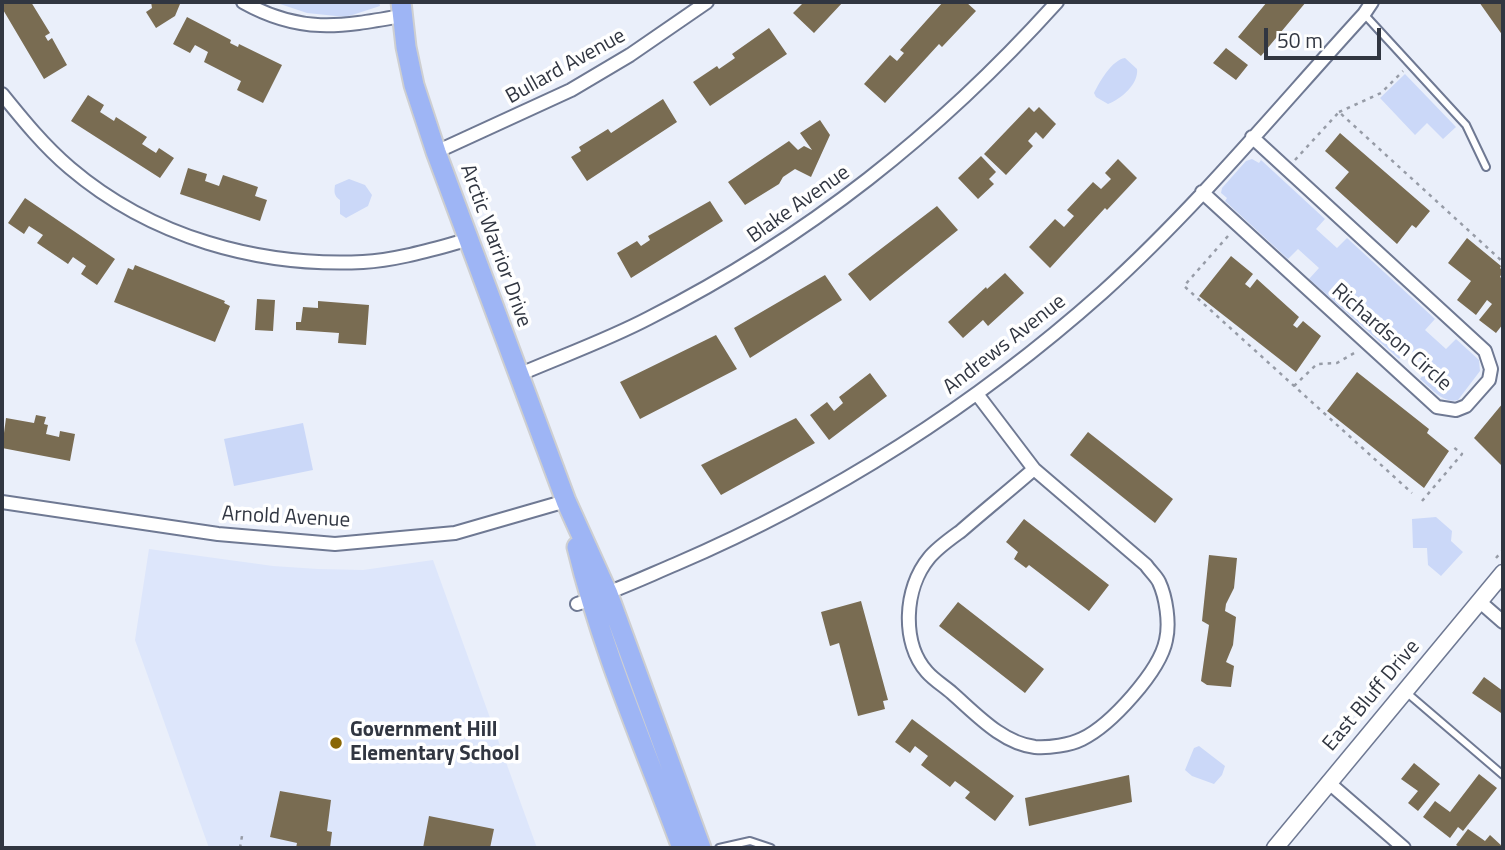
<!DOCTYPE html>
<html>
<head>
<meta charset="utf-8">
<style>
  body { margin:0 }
  #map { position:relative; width:1505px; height:850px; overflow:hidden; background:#eaeffa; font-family:"Titillium Web",sans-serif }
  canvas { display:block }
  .frame { position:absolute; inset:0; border:4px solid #313641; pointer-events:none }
  .scale { position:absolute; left:1264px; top:28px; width:117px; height:32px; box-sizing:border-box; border:4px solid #313641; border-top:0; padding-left:9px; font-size:21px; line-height:24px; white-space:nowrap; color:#313641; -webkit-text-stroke:5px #fff; paint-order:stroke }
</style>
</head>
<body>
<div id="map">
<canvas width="1505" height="850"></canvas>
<div class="frame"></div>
<div class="scale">50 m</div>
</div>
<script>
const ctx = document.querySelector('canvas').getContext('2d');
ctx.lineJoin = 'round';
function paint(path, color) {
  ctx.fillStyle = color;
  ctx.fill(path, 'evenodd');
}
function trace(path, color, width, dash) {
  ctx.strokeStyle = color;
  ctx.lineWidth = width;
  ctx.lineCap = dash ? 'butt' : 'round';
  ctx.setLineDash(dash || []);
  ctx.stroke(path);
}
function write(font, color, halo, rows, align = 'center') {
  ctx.font = font + ' "Titillium Web",sans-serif';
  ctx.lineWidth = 7;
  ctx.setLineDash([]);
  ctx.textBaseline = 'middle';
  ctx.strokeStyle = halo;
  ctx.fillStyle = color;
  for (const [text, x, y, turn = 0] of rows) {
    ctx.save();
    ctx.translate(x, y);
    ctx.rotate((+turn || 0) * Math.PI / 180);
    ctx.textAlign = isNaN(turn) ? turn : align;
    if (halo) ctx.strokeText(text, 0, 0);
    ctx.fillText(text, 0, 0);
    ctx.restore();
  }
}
paint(new Path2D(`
  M149 549 273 566 318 569 363 570 433 560 537 848H209L135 640Z`), '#dde6fb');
paint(new Path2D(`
  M274 2H379L380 6 346 17 307 13Z
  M1125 58 1137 69C1139 84 1121 99 1108 104L1096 97 1094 93C1100 81 1112 60 1125 58Z
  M1405 74 1456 127 1443 139 1427 123 1415 135 1380 98Z
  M1252 159 1259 163 1261 160 1325 219 1316 229 1337 248 1347 238 1435 319 1425 330 1446 349 1456 339 1479 360 1480 371 1458 400C1443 404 1431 388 1420 379L1429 368 1409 349 1399 359 1309 279 1319 268 1298 249 1288 259 1225 201 1227 198 1221 193 1222 188 1246 161Z
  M349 179 365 185 372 195 368 206 346 218 340 214V200C334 196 334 192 335 185Z
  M303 423 313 470 234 486 224 439Z
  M1436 517 1452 531 1451 541 1463 552 1441 576 1428 565 1427 548H1413L1412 519Z
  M1199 746 1225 766 1222 775 1214 784 1192 776 1185 770 1194 748Z`), '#cbd8f8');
paint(new Path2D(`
  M2 2H31L50 33 45 36 48 41 52 38 67 65 44 79 2 8Z
  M151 2H179L180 4 175 16 156 28 146 12 152 8Z
  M800 2H843L814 33 793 13 802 4Z
  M943 2H966L976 11 942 47 939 44 885 103 864 84 890 55 897 61 904 53 900 50Z
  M1267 2H1306L1261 56 1238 37Z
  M1479 2H1503V36Z
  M187 17 231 40 230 43 238 47 239 44 282 65 263 103 237 90 241 81 204 62 208 52 195 45 190 53 173 44Z
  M769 28 787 54 710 106 693 82 717 66 719 69 735 58 732 54Z
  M1226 48 1248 65 1236 80 1213 63Z
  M88 95 104 105 100 112 114 121 116 117 147 137 142 144 156 153 159 148 174 158 160 178 71 121Z
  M663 99 677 122 587 181 571 157 581 151 579 147 608 129 611 133Z
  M1029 107 1034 112 1039 107 1056 124 1043 139 1036 132 1028 141 1033 146 1006 175 984 154Z
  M820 120 830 135 811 177 795 169 783 177 779 184 745 205 728 182 789 141 798 150 804 146 812 150 800 133Z
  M1340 133 1430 211 1416 228 1412 225 1397 244 1335 188 1349 172 1325 151Z
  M981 156 996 172 989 179 994 184 978 199 958 178Z
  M1118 159 1137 178 1107 210 1105 208 1050 268 1029 247 1055 219 1064 227 1074 216 1067 210 1093 182 1101 189 1111 179 1105 173Z
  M188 168 207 174 205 181 219 186 223 175 258 187 255 196 267 200 260 221 180 194Z
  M25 198 115 259 97 285 81 274 86 266 73 257 68 264 37 243 43 235 29 226 24 234 8 223Z
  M710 201 723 221 631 278 617 253 637 241 641 246 650 240 648 236Z
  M937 206 958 230 870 301 848 274Z
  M1467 238 1501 266 1500 268 1503 271 1500 277 1503 279V324L1496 333 1479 320 1492 304 1487 300 1476 315 1457 300 1471 281 1448 263Z
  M1231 256 1253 274 1245 284 1250 288 1257 279 1299 317 1293 325 1297 328 1303 321 1321 336 1296 372 1199 296Z
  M135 265 225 301 224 303 230 306 215 342 114 302 128 268 133 270Z
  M1005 273 1024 293 988 326 983 320 963 338 948 322 986 287 987 289Z
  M825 275 842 300 750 358 734 328Z
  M257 299 275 300 273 331 255 330Z
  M318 301 369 305 366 345 338 343 339 333 296 330V322H301L303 307 318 308Z
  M716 335 737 369 640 419 620 382Z
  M1357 372 1429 429 1427 433 1449 451 1424 488 1327 411Z
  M870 373 887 396 829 440 810 415 827 402 834 411 843 403 839 397Z
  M1503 403V467L1474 438Z
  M36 415 46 417 44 424 48 425 46 434 59 437 60 431 75 434 70 461 2 448 6 418 34 423Z
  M796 418 815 443 721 495 701 465Z
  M1088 432 1173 499 1155 523 1070 455Z
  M1024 519 1109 585 1089 611 1029 565 1026 568 1014 559 1018 552 1006 542Z
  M1209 555 1237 558 1234 588 1226 604 1225 611 1236 617 1233 645 1226 662 1234 666 1231 687 1207 685 1201 681 1209 625 1202 621Z
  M861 601 888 700 883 701 885 709 858 716 839 643 830 646 821 612Z
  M958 602 1044 669 1025 693 939 626Z
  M1484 677 1503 691V710L1501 713 1472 693Z
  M912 719 1014 796 995 821 965 798 970 792 955 781 950 787 921 765 928 756 915 746 910 753 895 742Z
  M1414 763 1440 784 1418 811 1408 803 1418 791 1401 779Z
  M1479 774 1497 788 1463 831 1458 827 1450 838 1423 817 1435 801 1450 812Z
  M1129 775 1132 802 1029 826 1025 798Z
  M280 791 331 800 327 831 332 832 330 848H296L297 843 270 837Z
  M429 816 494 829 490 848H423Z
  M1468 829 1485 841 1490 835 1503 847 1461 848 1456 845Z`), '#796c52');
const service = new Path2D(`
  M1364 14 1466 125 1486 167
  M1406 692 1503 775
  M719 848 750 841 771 848`);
const minor = new Path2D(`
  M243 2C300 34 340 27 401 16
  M2 94C23 120 44 146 70 168 151 237 258 267 363 262 398 260 433 249 467 240
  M436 152 571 90 630 55 707 2
  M1202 192 1437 407 1456 410 1466 406 1489 380 1491 369 1485 351 1252 137
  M518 375C562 356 607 340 649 318 807 238 939 133 1057 2
  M977 394 1034 469 1146 565C1150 571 1156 576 1159 582 1166 597 1170 623 1166 640 1160 671 1111 725 1082 739 1070 745 1049 748 1035 747 1002 743 976 714 952 693 944 686 934 680 927 672 901 643 904 588 929 558 937 548 950 539 961 531 985 510 1010 490 1034 469
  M2 502 218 534 335 544 455 533 566 501
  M1479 601 1503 622
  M577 604C611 593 643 578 676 564 832 497 976 405 1103 292 1197 207 1279 107 1364 14L1372 2
  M1328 782 1404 848`);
const tertiary = new Path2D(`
  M1275 848 1503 573`);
const primary = new Path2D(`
  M401 2 406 47 414 85 436 152 566 501 608 594 701 848
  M577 547C602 651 645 748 682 848`);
trace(service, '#6f7993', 10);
trace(minor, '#6f7993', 16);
trace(tertiary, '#6f7993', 19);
trace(primary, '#cecfd1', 23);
trace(new Path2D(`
  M1339 112 1381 93 1403 71
  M1295 160 1339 112 1503 262
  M1228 236 1184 286 1412 493
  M1294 386 1317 364 1337 363 1356 352
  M1422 501 1462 454 1452 446
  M1496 558 1503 550
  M240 848 242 836`), '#979ca7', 2.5, [3.5, 5]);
trace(service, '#fff', 6);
trace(minor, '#fff', 12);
trace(tertiary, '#fff', 16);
trace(primary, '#9eb5f5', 19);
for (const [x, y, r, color] of [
  [336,743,7,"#8a6706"]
]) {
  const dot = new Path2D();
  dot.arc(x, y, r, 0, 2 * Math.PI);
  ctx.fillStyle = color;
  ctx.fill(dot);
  trace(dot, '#fff', 2.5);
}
write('21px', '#313641', '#fff', [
  ["Bullard Avenue",566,67,-29],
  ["Blake Avenue",799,205,-35],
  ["Arctic Warrior Drive",495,246,70],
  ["Richardson Circle",1391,338,41],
  ["Andrews Avenue",1005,345,-38],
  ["Arnold Avenue",286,518,3],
  ["East Bluff Drive",1372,696,-50]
]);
write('bold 21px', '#313641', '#fff', [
  ["Government Hill",350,731],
  ["Elementary School",350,755]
], 'left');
</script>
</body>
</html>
